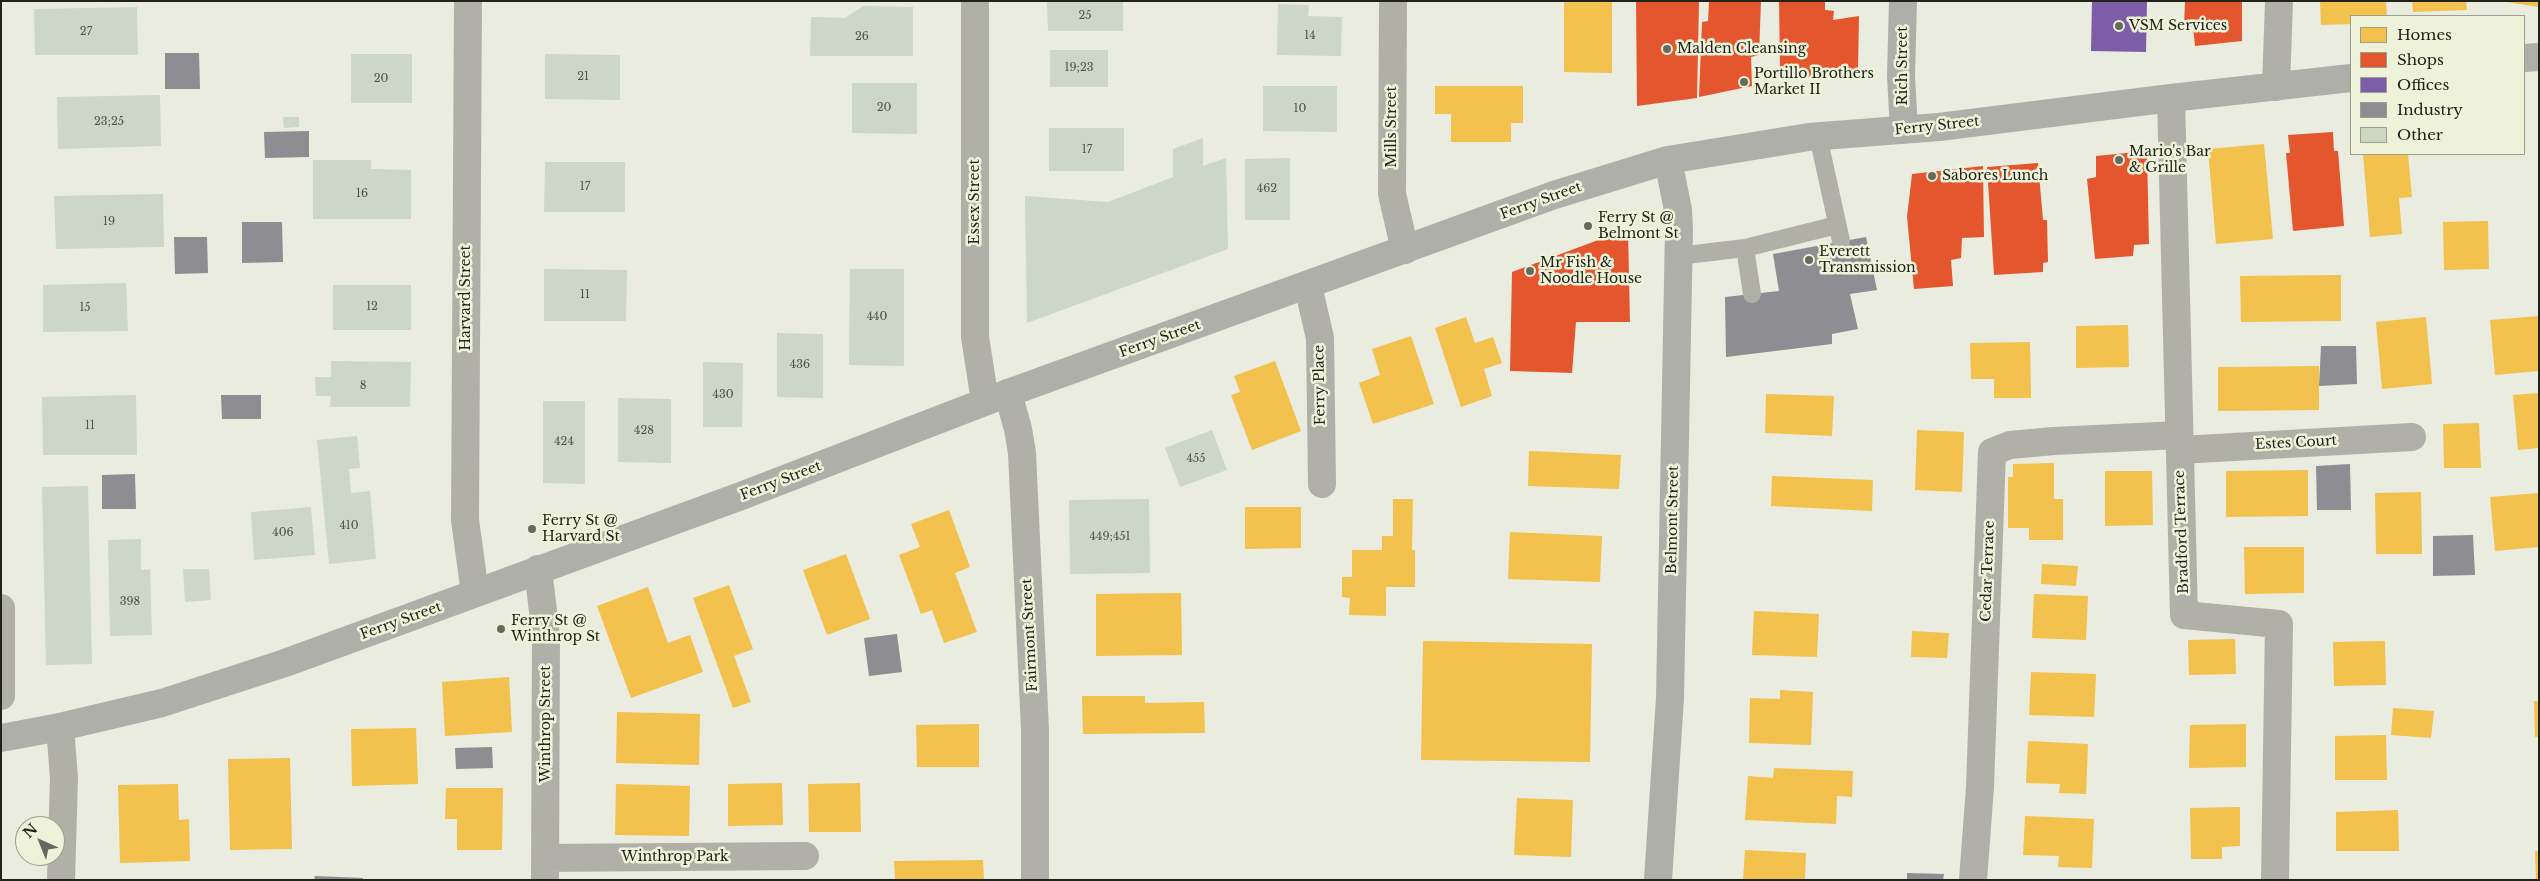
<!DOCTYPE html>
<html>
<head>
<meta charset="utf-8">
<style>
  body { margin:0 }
  #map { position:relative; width:2540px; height:881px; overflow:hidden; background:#eaecdf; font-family:"Libre Baskerville",serif }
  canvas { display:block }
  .frame { position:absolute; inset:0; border:2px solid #21231a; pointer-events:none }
  .legend { position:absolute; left:2350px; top:15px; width:175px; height:140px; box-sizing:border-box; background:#edf2d9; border:1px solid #9b9f8d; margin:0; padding:6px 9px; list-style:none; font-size:15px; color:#21231a }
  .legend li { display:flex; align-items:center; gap:10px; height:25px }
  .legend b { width:25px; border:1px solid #9b9f8d }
  .north { position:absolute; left:15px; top:816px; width:50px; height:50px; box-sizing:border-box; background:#edf2d9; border:1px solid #9b9f8d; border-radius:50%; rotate:316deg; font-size:14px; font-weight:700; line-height:20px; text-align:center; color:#21231a }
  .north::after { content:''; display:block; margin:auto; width:18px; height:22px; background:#67695f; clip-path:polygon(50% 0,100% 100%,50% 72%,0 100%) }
</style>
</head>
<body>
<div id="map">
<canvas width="2540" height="881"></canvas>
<div class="frame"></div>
<ul class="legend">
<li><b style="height:14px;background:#f2c14e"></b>Homes</li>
<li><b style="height:14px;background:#e4572e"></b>Shops</li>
<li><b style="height:14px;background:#7b5ea7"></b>Offices</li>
<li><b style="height:14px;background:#8d8d92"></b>Industry</li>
<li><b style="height:14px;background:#cdd7c6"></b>Other</li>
</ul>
<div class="north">N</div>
</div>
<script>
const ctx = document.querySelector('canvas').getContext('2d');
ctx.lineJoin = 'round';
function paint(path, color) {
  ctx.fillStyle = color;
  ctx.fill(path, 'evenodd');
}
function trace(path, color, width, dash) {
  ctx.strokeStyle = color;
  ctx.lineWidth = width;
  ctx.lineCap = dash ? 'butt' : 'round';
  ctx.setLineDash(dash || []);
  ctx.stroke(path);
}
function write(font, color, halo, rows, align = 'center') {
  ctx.font = font + ' "Libre Baskerville",serif';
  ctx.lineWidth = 5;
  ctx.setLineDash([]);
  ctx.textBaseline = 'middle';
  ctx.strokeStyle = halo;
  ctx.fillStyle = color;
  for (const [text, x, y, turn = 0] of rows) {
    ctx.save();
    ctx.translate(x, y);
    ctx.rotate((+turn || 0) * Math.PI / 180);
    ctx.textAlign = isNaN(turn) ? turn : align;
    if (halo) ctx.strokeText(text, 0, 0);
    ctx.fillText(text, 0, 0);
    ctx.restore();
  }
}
paint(new Path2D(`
  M1564 1H1612V73L1564 72Z
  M2320 1H2386L2387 16H2351V24L2321 25Z
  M2412 1H2466L2467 10 2413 12Z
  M2506 1H2539V7L2506 2Z
  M1435 86H1523V123H1511V142H1451V114H1435Z
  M2264 144 2273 239 2216 244 2208 149Z
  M2363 154H2408L2412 197 2399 198 2402 234 2370 237Z
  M2488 221 2489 269 2444 270 2443 222Z
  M2341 275V321L2241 322 2240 276Z
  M2539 316V371L2495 375 2490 320Z
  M1466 317 1475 343 1493 337 1502 363 1484 369 1492 396 1461 407 1435 328Z
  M2426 317 2432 384 2382 389 2376 322Z
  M2128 325 2129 367 2076 368V326Z
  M1411 336 1434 404 1373 424 1359 383 1380 375 1372 349Z
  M2030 342 2031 398H1994V379H1971L1970 343Z
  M1275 361 1301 431 1252 450 1231 395 1240 392 1234 376Z
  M2319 366V410L2218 411V367Z
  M2539 393V448L2518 450 2513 395Z
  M1766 394 1834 396 1832 436 1765 433Z
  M2479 423 2481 468H2444L2443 424Z
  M1917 430 1964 432 1962 492 1915 490Z
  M1529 451 1621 455 1619 489 1528 486Z
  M2054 463V499H2063V540H2029V528H2008V477H2013V464Z
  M2308 470V516L2226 517V471Z
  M2105 471H2152L2153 525 2105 526Z
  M1772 476 1873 480 1872 511 1771 506Z
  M2421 492 2422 554H2376L2375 493Z
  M2539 493V547L2495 551 2490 497Z
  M1393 499H1413L1412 550H1415V587H1386V616L1349 615 1350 598 1342 597V577H1352V550H1382V536H1393Z
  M1245 507H1301V548L1245 549Z
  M949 510 970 567 955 573 977 632 944 643 932 610 921 614 899 555 920 547 911 524Z
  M1510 532 1602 536 1600 582 1508 579Z
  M2244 547H2304V593L2245 594Z
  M846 554 870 619 827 635 803 570Z
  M2042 564 2078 566 2076 586 2041 584Z
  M729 585 753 649 734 656 751 702 733 708 693 598Z
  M648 587 668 643 690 635 703 672 631 698 597 606Z
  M1181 593 1182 655 1096 656V594Z
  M2034 594 2088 596 2086 640 2032 638Z
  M1754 611 1819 614 1817 657 1752 655Z
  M1912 631 1949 633 1947 658 1911 657Z
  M2235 639 2236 674 2189 675 2188 640Z
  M1423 641 1592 644 1590 762 1421 760Z
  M2385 641 2386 685 2334 686 2333 642Z
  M2031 672 2096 674 2094 717 2029 715Z
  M509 677 512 732 445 736 442 682Z
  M1780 690 1813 692 1811 745 1749 743 1750 698 1780 699Z
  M1082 696H1145V703L1204 702 1205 733 1083 734Z
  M2534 701H2539V737H2535Z
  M2393 708 2434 711 2431 738 2391 735Z
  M617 712 700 714 699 765 616 763Z
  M979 724V767H917L916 725Z
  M2246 724V767L2189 768 2190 725Z
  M416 728 418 784 352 786 351 729Z
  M2386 735 2387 780H2335V736Z
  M2028 741 2088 744 2086 794 2059 793 2060 784 2026 783Z
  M290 758 292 849 230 850 228 759Z
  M1774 768 1853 771 1852 797 1837 796 1836 824 1745 820 1748 776 1773 778Z
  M782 783 783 825 728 826V784Z
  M860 783 861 832H809L808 784Z
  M178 784 179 820 189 819 190 861 120 863 118 785Z
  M616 784 690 786 689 836 615 835Z
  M446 788H503L502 850H457V819H445Z
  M1517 798 1573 800 1571 857 1514 855Z
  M2240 807V846L2222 847V859H2191L2190 808Z
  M2398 810 2399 851H2336V812Z
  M2025 816 2094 819 2092 868 2058 867 2059 856 2023 855Z
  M1745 850 1806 853 1805 880H1743Z
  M2535 851H2539V880H2536Z
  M983 860 984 880H895L894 861Z`), '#f2c14e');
paint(new Path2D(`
  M1636 1H1699L1697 98 1637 106Z
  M1709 1H1761L1759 55 1751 57 1752 86 1699 97 1702 22 1708 21Z
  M1779 1H1825V10L1834 11 1833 20 1859 16 1858 68 1793 80 1792 68 1780 67Z
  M2185 1H2242V41L2195 46 2193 27 2184 26Z
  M2333 132 2334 151H2338L2344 226 2293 231 2286 153H2290L2288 135Z
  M2147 151 2149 244 2134 245 2133 256 2095 259 2087 179 2096 177V156Z
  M2038 163 2043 220H2047L2048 262 2043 263V272L1994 275 1987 167Z
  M1983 166 1984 237 1962 238 1961 258 1951 260 1953 286 1914 289 1907 217 1912 174Z
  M1628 229 1630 322H1576L1572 373 1510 371 1512 272Z`), '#e4572e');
paint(new Path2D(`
  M2092 1H2147L2146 52 2091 51Z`), '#7b5ea7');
paint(new Path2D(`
  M165 53H199L200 89H165Z
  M309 131V157L265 158 264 132Z
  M242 222H282L283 262 242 263Z
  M174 237H207L208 273 175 274Z
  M1866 237 1877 290 1850 294 1858 329 1832 334V344L1726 357 1725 297 1779 291 1773 254Z
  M2321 346H2356L2357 384 2319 386Z
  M221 395H261V419H222Z
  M2350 464 2351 510H2317L2316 466Z
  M135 474 136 509H102V475Z
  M2473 535 2475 575 2433 576V536Z
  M897 634 902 672 869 676 864 638Z
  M492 747 493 768 456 769 455 748Z
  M1907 873 1944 874 1943 880H1907Z
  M315 876 363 878V880H314Z`), '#8d8d92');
paint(new Path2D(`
  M1047 1H1123V31H1048Z
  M1278 4 1309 5 1308 16 1342 17 1341 56 1277 55Z
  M863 6 913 7V56H810L811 17 845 18Z
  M137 7 138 55H35L34 9Z
  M1050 50H1108V87H1050Z
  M351 54H412V103H351Z
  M545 54 620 55V100L545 99Z
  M852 83H917V134L852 133Z
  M1263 86H1337V132L1263 131Z
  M160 95 161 146 58 149 57 97Z
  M283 117H299V127L284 128Z
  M1049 128H1124V171H1049Z
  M1203 138V166L1226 158 1228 249 1027 323 1025 196 1108 202 1173 177V149Z
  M1290 158V220H1245V159Z
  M313 160H371V169L411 170V219H313Z
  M545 162H625V212H544Z
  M163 194 164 247 56 249 54 196Z
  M544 269 627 270 626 321H544Z
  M850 269H904V366L849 365Z
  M126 283 128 331 43 332V285Z
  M333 285H411V330H333Z
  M777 333 823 334V398L777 397Z
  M331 361 411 362 410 407H330L331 396H316L315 377H331Z
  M703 362 743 363 742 427H703Z
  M136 395 137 455H43L42 397Z
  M618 398 671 399V463L618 462Z
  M543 401H585V484L543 483Z
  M1212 430 1227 470 1180 487 1165 448Z
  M357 436 360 468 349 469 351 493 370 491 376 559 329 564 317 440Z
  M88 486 92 664 46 665 42 487Z
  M1149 499 1150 573 1070 574 1069 500Z
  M311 507 315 555 254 560 251 512Z
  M141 539V570L150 569 152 635 110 636 108 540Z
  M183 569H209L211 600 185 602Z`), '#cdd7c6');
trace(new Path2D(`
  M1818 136 1841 241
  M1745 248 1752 294
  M1678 256 1745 248 1837 225`), '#b0b0a9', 18);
trace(new Path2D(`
  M468 1 465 520 475 593
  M975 1V337L985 401
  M1393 1 1392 194 1405 250
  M2276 87 2279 1
  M2171 98 2184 615 2279 624 2275 880
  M1308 286 1320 338 1322 484
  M1008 393 1018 429 1022 453 1035 730V880
  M2180 450 2412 437
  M538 569 546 637 545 880
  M1 608V696
  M60 727 64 778 61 880
  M546 858 805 856
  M1973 880 1980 787 1992 452 2010 445 2054 441 2179 435`), '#b0b0a9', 28);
trace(new Path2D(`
  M1903 1 1901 76 1904 130
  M2524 58 2539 57
  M1 738 60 727 162 703 285 663 741 496 1008 393 1554 195 1668 160 1809 137 1939 127 2171 98 2351 78
  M1658 880 1670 698 1679 229 1678 210 1668 160`), '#aeafa8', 28);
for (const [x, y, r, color] of [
  [2119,26,5,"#67695f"],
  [1667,49,5,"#67695f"],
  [1744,82,5,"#67695f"],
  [2119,160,5,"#67695f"],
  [1932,176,5,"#67695f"],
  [1588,226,5,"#67695f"],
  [1809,260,5,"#67695f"],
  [1530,271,5,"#67695f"],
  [532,529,5,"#67695f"],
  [501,629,5,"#67695f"]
]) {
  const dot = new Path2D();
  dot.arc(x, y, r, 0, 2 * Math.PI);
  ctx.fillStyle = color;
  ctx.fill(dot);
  trace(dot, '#edf2d9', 2);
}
write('11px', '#4e5247', null, [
  ["25",1085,16],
  ["27",86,32],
  ["14",1310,36],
  ["26",862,37],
  ["19;23",1079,68],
  ["21",583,77],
  ["20",381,79],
  ["20",884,108],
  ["10",1300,109],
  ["23;25",109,122],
  ["17",1087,150],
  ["17",585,187],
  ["462",1267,189],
  ["16",362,194],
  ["19",109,222],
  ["11",585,295],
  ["12",372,307],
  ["15",85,308],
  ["440",877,317],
  ["436",800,365],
  ["8",363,386],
  ["430",723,395],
  ["11",90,426],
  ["428",644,431],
  ["424",564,442],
  ["455",1196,459],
  ["410",349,526],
  ["406",283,533],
  ["449;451",1110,537],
  ["398",130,602]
]);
write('14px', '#21231a', '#edf2d9', [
  ["VSM Services",2129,26],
  ["Malden Cleansing",1677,49],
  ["Portillo Brothers",1754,74],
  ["Market II",1754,90],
  ["Mario's Bar",2129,152],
  ["& Grille",2129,168],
  ["Sabores Lunch",1942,176],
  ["Ferry St @",1598,218],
  ["Belmont St",1598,234],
  ["Everett",1819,252],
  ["Transmission",1819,268],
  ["Mr Fish &",1540,263],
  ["Noodle House",1540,279],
  ["Ferry St @",542,521],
  ["Harvard St",542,537],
  ["Ferry St @",511,621],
  ["Winthrop St",511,637]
], 'left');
write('14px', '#21231a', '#edf2d9', [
  ["Rich Street",1903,66,-90],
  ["Ferry Street",1937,126,-6],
  ["Mills Street",1392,127,-90],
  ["Ferry Street",1541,201,-20],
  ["Essex Street",975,202,-90],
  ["Harvard Street",466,298,-90],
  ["Ferry Street",1160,339,-20],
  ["Ferry Place",1320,385,-91],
  ["Estes Court",2296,443,-3],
  ["Ferry Street",781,481,-21],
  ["Belmont Street",1673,520,-89],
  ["Bradford Terrace",2182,532,-92],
  ["Cedar Terrace",1988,571,-88],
  ["Ferry Street",401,621,-20],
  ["Fairmont Street",1030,635,-93],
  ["Winthrop Street",546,724,-90],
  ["Winthrop Park",675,857]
]);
</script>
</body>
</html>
